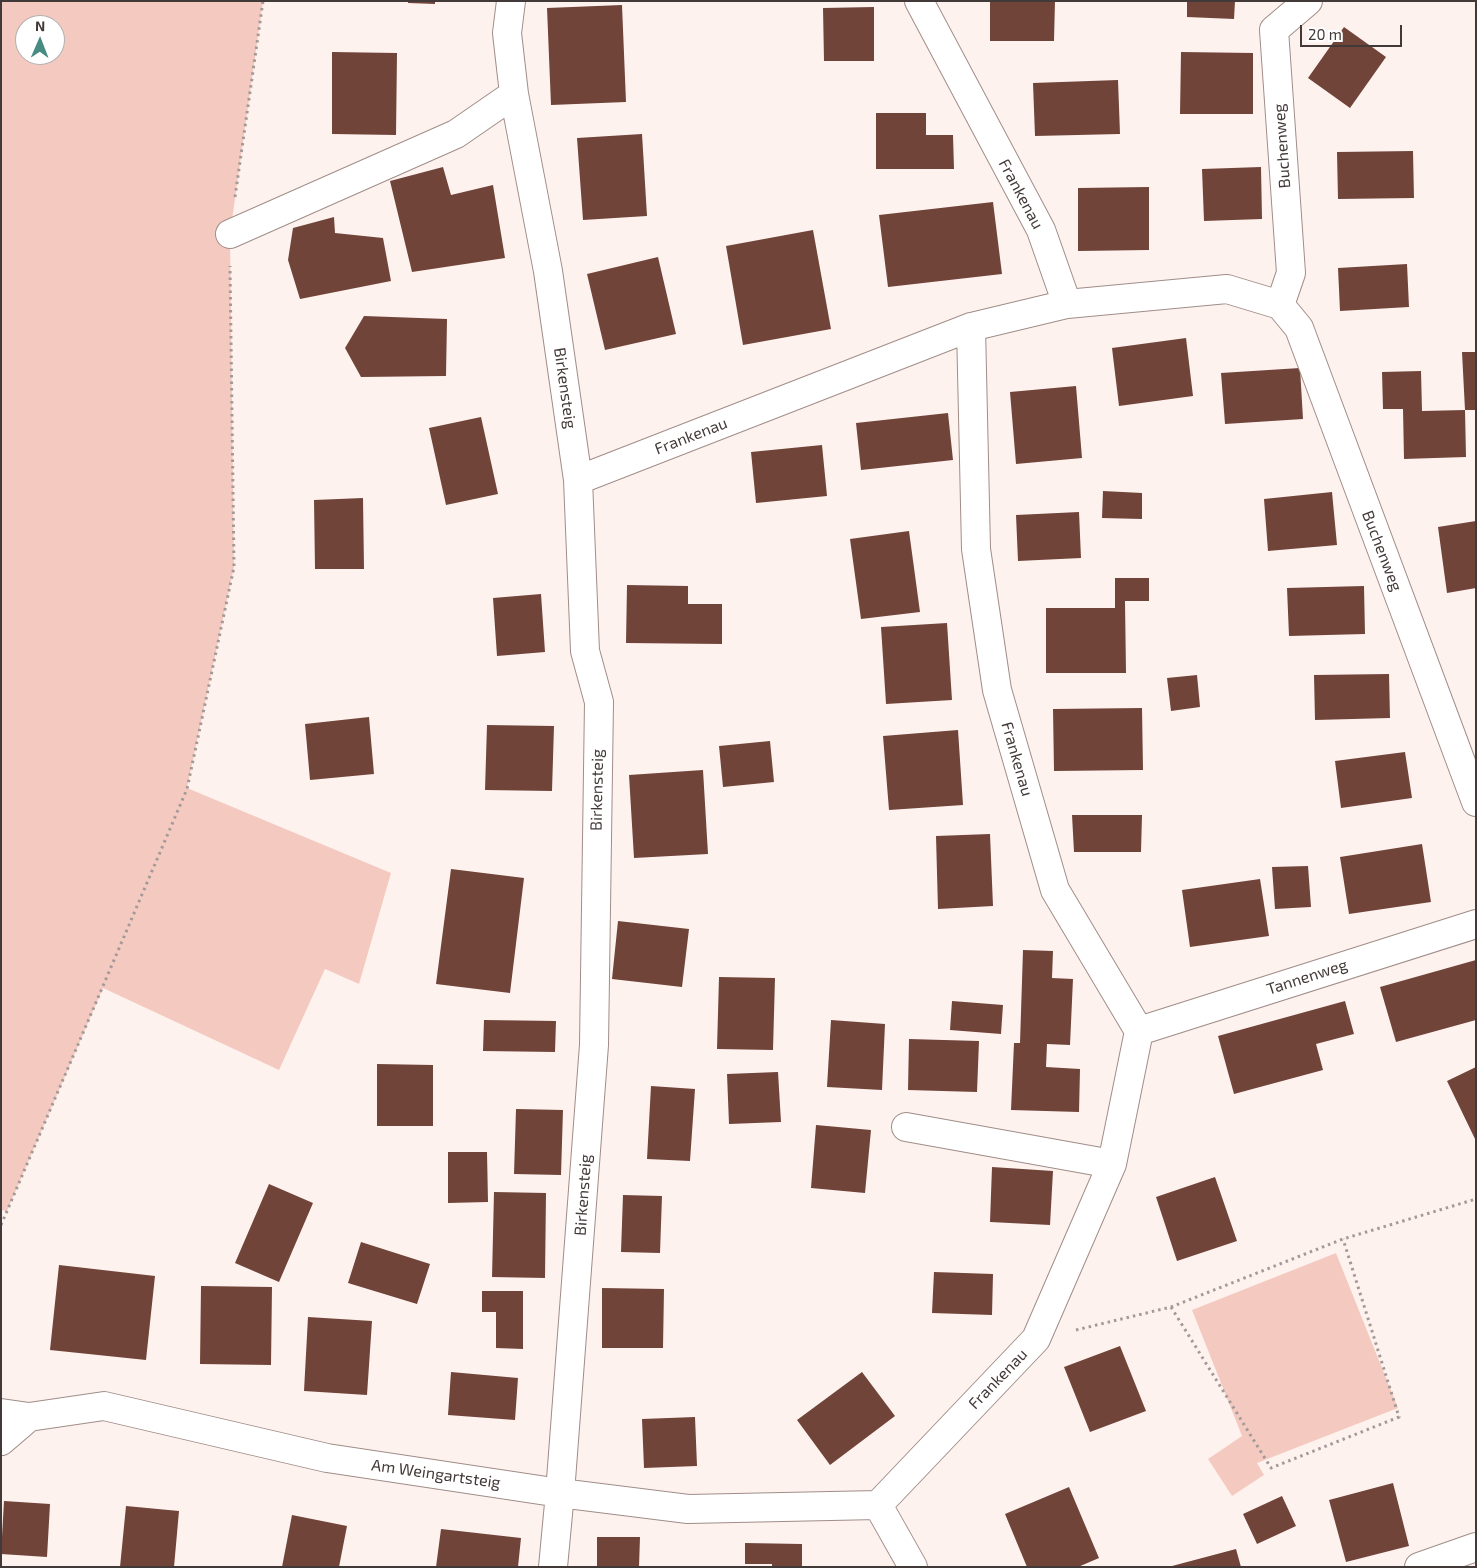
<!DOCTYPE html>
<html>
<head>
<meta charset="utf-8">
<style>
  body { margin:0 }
  #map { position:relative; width:1477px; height:1568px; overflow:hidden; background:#fef2ef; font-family:"Exo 2",sans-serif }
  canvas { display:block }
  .frame { position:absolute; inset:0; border:2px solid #423a38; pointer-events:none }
  .north { position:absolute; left:15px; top:15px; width:50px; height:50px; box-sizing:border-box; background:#fff; border:1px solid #b3b0af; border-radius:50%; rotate:1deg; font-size:14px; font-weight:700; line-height:20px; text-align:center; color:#423a38 }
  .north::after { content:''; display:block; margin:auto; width:18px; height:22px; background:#478c83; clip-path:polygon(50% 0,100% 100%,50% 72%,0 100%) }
  .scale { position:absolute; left:1300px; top:25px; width:102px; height:22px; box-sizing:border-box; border:2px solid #423a38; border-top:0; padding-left:6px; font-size:15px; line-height:18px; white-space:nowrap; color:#423a38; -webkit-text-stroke:4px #fff; paint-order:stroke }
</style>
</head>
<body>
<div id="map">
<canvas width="1477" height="1568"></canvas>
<div class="frame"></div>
<div class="north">N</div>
<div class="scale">20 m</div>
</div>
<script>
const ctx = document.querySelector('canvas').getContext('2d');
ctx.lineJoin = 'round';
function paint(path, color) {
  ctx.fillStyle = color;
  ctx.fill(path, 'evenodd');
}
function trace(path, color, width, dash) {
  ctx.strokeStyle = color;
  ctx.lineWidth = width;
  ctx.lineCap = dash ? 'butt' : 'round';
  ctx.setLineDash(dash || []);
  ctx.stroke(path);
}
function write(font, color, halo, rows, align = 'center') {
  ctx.font = font + ' "Exo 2",sans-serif';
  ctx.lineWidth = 5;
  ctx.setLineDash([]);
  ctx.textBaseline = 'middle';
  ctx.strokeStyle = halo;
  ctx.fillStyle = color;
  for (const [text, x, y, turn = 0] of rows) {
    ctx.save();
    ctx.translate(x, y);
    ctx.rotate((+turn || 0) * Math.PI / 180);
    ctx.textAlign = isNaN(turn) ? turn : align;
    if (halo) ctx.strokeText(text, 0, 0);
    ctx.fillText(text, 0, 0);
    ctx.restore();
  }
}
paint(new Path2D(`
  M1 1H263L230 234 234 567 187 788 391 873 359 984 325 969 279 1070 103 988 7 1211 1 1210ZM25 25H55V55H25Z
  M1336 1253 1398 1408 1257 1463 1264 1475 1232 1496 1208 1459 1242 1436 1192 1310Z`), '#f4cac0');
paint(new Path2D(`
  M408 1H435V4L408 3Z
  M990 1H1055L1054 41H990Z
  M1187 1H1235L1234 19 1187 17Z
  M622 5 626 102 551 105 547 8Z
  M874 7V61H824L823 8Z
  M1344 27 1386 57 1350 108 1308 78Z
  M332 52 397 53 396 135 332 134Z
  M1181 52 1253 53V114H1180Z
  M1118 80 1120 134 1035 136 1033 83Z
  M876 113H926V135H953L954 169H876Z
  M642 134 647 216 583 220 577 138Z
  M1413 151 1414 198 1338 199 1337 152Z
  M443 167 451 195 493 185 505 258 412 272 390 181Z
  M1261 167 1262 219 1204 221 1202 169Z
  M1149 187V250L1078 251V188Z
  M993 202 1002 274 888 287 879 215Z
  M334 217 335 233 383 238 391 281 300 299 288 260 293 228Z
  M813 230 831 329 743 345 726 246Z
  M658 257 676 334 605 350 587 274Z
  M1407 264 1409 307 1340 311 1338 268Z
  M364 316 447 319 446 376 361 377 345 348Z
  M1186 338 1193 396 1119 406 1112 348Z
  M1462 352H1476V410H1465Z
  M1300 368 1303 419 1225 424 1221 373Z
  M1421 371 1422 411 1465 410 1466 457 1404 459 1403 409H1383L1382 372Z
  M1076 386 1082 458 1016 464 1010 392Z
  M948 413 953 460 861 470 856 423Z
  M481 417 498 494 446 505 429 428Z
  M822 445 827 496 756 503 751 452Z
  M1103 491 1142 493V519L1102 518Z
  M1332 492 1337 545 1268 551 1264 499Z
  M363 498 364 569H315L314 500Z
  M1079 512 1081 558 1018 561 1016 515Z
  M1476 521V588L1447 593 1438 527Z
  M909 531 920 612 861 619 850 539Z
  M1115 578H1149V601H1125L1126 673H1046V608H1115Z
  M627 585 688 586V604H722V644L626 643Z
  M1364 586 1365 634 1289 636 1287 588Z
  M541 594 545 652 497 656 493 598Z
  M947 623 952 700 886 704 881 627Z
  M1389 674 1390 718 1315 720 1314 675Z
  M1197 675 1200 707 1171 711 1167 678Z
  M1142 708 1143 770 1054 771 1053 709Z
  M369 717 374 774 310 780 305 724Z
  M487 725 554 726 552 791 485 790Z
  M958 730 963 805 889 810 883 736Z
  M770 741 774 782 723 787 719 746Z
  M1405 752 1412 798 1341 808 1335 761Z
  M703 770 708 854 634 858 629 775Z
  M1072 815H1142L1141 852H1074Z
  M990 834 993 906 938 909 936 836Z
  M1422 844 1431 902 1349 914 1340 857Z
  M1308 866 1311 907 1275 909 1272 867Z
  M451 869 524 878 510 993 436 984Z
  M1260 879 1269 936 1190 947 1182 890Z
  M618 921 689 929 682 987 612 979Z
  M1023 950 1053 951 1052 978 1073 979 1070 1045 1047 1044 1046 1067 1080 1069 1079 1112 1011 1110 1014 1043H1020Z
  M1476 960V1020L1396 1042 1380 987Z
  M719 977 775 978 773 1050 717 1049Z
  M952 1001 1003 1005 1001 1034 950 1030Z
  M1345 1001 1354 1034 1316 1044 1323 1070 1234 1094 1218 1036Z
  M484 1020 556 1021 555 1052 483 1051Z
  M831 1020 885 1024 882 1090 827 1087Z
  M909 1039 979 1041 977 1092 908 1090Z
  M377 1064 433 1065V1126H377Z
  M1476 1067V1141L1447 1081Z
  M778 1072 781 1122 729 1124 727 1074Z
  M651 1086 695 1089 690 1161 647 1159Z
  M516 1109 563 1110 561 1175 514 1174Z
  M816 1125 871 1130 865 1193 811 1188Z
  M448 1152H487L488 1202 448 1203Z
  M992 1167 1053 1171 1050 1225 990 1222Z
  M1215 1177 1237 1241 1177 1261 1156 1197Z
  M269 1184 313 1203 279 1282 235 1263Z
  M494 1192 546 1193 545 1278 492 1277Z
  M623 1195 662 1196 660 1253 621 1252Z
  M361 1242 430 1264 417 1304 348 1283Z
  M59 1265 155 1276 146 1360 50 1350Z
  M934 1272 993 1274 992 1315 932 1313Z
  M201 1286 272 1287 271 1365 200 1364Z
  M602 1288 664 1289 663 1348H602Z
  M482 1291H523V1349L496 1348V1312H482Z
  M308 1317 372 1321 367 1395 304 1391Z
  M1120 1346 1146 1411 1090 1432 1064 1367Z
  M451 1372 518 1378 515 1420 448 1415Z
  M862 1372 895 1416 830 1465 797 1420Z
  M695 1417 697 1466 644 1468 642 1419Z
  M1393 1483 1409 1546 1346 1562 1329 1500Z
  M1069 1487 1099 1558 1078 1567H1027L1005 1514Z
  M1282 1496 1296 1526 1257 1544 1243 1514Z
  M4 1501 50 1504 47 1557 1 1554Z
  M126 1506 179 1511 174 1567H120Z
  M292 1515 347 1526 339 1567H282Z
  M441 1529 521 1538 518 1567H436Z
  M597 1537H640L639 1567H597Z
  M745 1543 802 1544V1567H772V1564H745Z
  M1236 1549 1241 1567H1172V1566Z`), '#71443a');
const minor = new Path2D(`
  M511 1 507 33 514 94 548 271 578 480 585 651 599 702 594 1045 560 1493 553 1567
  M919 1 1041 230 1067 304
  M230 234 456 134 514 94
  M1280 305 1291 273 1274 30 1308 1
  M578 480 971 327 1067 304 1227 289 1280 305 1299 328 1476 802
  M1139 1031 1476 924
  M906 1127 1112 1164
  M1 1413 29 1417 104 1406 327 1458 560 1493 688 1509 878 1505
  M1 1441 29 1417
  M913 1567 878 1505 1036 1339 1112 1164 1139 1031 1055 890 997 690 976 549 971 327
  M1419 1567 1476 1547`);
trace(minor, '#a08d88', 30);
trace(new Path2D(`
  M235 197 263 1
  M1 1225 187 789 234 567 230 266
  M1171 1307 1271 1468 1399 1417 1343 1239
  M1076 1330 1171 1307 1343 1239 1476 1199`), '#a39997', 3, [2.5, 4]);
trace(minor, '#fff', 28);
write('16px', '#423a38', '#fff', [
  ["Buchenweg",1282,146,-94],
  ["Frankenau",1021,194,62],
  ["Birkensteig",565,388,82],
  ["Frankenau",691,436,-21],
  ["Buchenweg",1382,551,69],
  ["Frankenau",1017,759,74],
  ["Birkensteig",597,790,-89],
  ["Tannenweg",1307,977,-18],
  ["Birkensteig",583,1195,-86],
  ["Frankenau",998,1379,-46],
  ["Am Weingartsteig",436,1474,8]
]);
</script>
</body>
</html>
